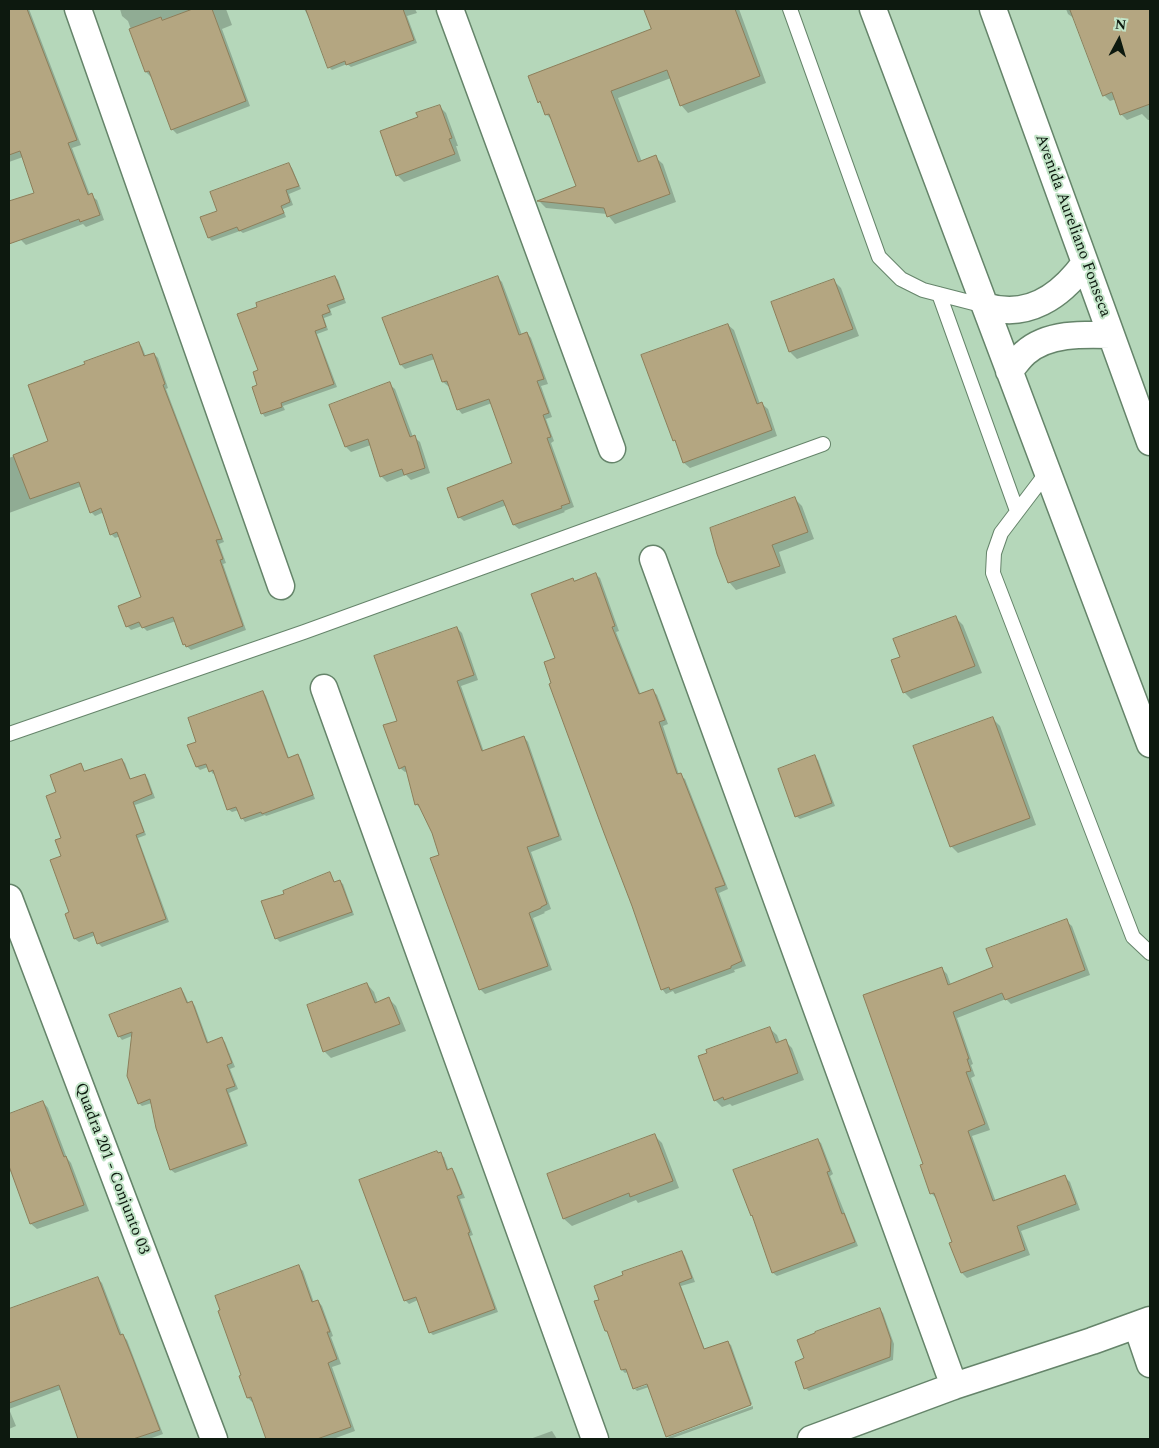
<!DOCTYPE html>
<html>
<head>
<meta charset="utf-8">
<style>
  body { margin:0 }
  #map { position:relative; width:1159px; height:1448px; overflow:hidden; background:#b5d7ba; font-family:Spectral,serif }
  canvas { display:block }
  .frame { position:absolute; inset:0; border:10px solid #0d190f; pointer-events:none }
  .north { position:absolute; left:1094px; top:15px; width:50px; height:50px; -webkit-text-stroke:4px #c2e4c7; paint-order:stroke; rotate:6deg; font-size:14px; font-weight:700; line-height:20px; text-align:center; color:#0d190f }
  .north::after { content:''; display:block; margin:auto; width:18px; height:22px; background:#0d190f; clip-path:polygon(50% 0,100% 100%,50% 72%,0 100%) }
</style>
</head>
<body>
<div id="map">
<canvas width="1159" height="1448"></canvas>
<div class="frame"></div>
<div class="north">N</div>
</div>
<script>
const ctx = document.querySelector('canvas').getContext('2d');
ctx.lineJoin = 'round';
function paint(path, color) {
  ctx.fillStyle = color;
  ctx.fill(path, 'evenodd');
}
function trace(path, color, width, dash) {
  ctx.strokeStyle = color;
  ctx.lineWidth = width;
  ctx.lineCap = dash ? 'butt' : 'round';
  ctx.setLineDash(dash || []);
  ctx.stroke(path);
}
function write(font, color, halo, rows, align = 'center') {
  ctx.font = font + ' Spectral,serif';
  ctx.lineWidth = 4;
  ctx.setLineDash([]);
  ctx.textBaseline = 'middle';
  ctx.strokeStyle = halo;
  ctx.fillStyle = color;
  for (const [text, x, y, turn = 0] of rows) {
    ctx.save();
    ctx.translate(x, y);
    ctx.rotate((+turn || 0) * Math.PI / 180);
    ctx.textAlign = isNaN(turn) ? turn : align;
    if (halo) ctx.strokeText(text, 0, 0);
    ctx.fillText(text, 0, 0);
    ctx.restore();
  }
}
paint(new Path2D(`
  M9 9H29L81 145 72 148 90 195 97 200 104 220 86 227 83 224 26 245 21 240 9 205V203L36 194 23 157 9 162Z
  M120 9H226L232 25 222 29 250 106 177 134 172 129 153 76 151 77 146 72 128 21 122 16Z
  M304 9H415L417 13 407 16 417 43 351 67 347 64 332 70 329 67 310 19Z
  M645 9H739L766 83 688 113 681 105 671 78 618 98 642 162 655 157 663 164 676 202 615 224 607 214 546 208 540 202 578 187 553 121 547 115 544 107 539 102 529 76 653 30Z
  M1066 9H1150V120H1148L1142 114 1127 120 1121 114 1116 99 1110 101 1104 95 1075 19 1068 14Z
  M439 106 446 113 458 146H456L461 161 404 182 397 175 419 118Z
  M289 165 292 168 301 189 289 194 293 205 283 209 286 217 243 233 240 231 212 241 209 238 219 212Z
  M335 277 338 280 346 303 330 309 332 315 324 318 328 330 317 334 337 387 283 406 285 410 265 417 262 413 259 386V371Z
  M498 278 502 282 522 335 527 333 531 338 548 384 541 386 552 417 546 419 554 441 551 443 574 507 564 511 565 512 519 529 514 525 507 505 464 521 459 517 514 464 492 403 462 414 458 409 450 385 448 386 443 382 435 359 405 369 401 365 384 318Z
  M834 281 841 288 859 336 797 359 790 352 773 303Z
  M728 325 734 330 760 404H762L768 409 777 436 690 468 684 463 678 444 674 440Z
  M139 343 142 347 146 357 154 354 158 358 168 388 166 389 224 542 219 544 226 563 223 564 246 630 191 650 184 644 176 621 147 631 142 626 131 630 127 626 143 598 120 536 115 538 111 534 104 512 95 516 91 512 82 486 9 513V458L50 442Z
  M389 384 395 389 413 437H414L420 442 430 473 411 480 406 475 387 482 381 476 371 445 351 452 346 447Z
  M795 499 802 506 814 539 779 552 786 573 736 590 729 582Z
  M595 574 600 578 619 631 616 632 641 695 653 691 657 695 668 724 663 726 679 775 685 779 728 889 719 893 746 966 734 970 735 972 675 994 673 991 666 994 662 989 557 659 574 582Z
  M956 618 963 625 982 673 911 699 904 692 901 658Z
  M457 628 462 633 478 680 461 686 484 752 524 737 528 742 562 840 531 852 551 909 544 912 545 913 533 918 552 970 485 994 481 990 431 859 441 856 433 833 421 809 417 805 408 771 405 772 400 768 398 721Z
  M263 692 266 696 289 758 297 756 301 759 315 799 266 816 265 815 245 822 242 818 239 810 232 812 228 809 216 773 213 774 208 767 200 770 197 767 198 742Z
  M993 719 1000 726 1036 825 958 853 951 846Z
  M814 757 818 760 835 806 800 819 796 816Z
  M122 760 125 763 131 780 145 775 148 779 155 798 135 805 146 835 138 838 169 922 102 947 98 943 96 935 79 942 75 939 66 915 70 913 62 857 63 839 58 793 81 765 85 772Z
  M330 873 335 883 339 881 343 884 354 915 280 942 276 938 285 895Z
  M1066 921 1072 926 1090 975 1011 1004 1006 999 957 1018 973 1064 971 1065 975 1076 971 1078 990 1130 972 1136 996 1202 1065 1177 1070 1182 1080 1210 1021 1231 1030 1255 967 1278 962 1273 953 1243 937 1199 931 1193 924 1165 941 968 947 974 951 985 994 968Z
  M367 984 374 992 378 1003 389 999 396 1006 406 1031 331 1058 324 1051Z
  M181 989 184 993 189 1004 192 1002 195 1006 209 1044 222 1039 225 1042 235 1067 230 1069 238 1089 229 1093 248 1146 175 1173 171 1170 157 1128 152 1103 142 1106 139 1103 132 1036 122 1040 119 1036Z
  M769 1028 777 1035 780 1043 785 1041 792 1048 804 1080 732 1106 730 1104 722 1107 715 1100Z
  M43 1102 48 1108 67 1158 71 1163 89 1211 37 1229 31 1224 12 1171 9 1172V1115Z
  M655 1136 662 1143 679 1188 638 1203 636 1200 572 1226 564 1219 548 1174Z
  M817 1140 821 1143 833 1174 830 1176 858 1246 777 1276 773 1273 754 1218 752 1215Z
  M440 1154 444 1157 449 1171 452 1169 455 1173 465 1198 460 1199 473 1235 470 1236 498 1312 433 1335 430 1332 418 1300 409 1304 405 1300Z
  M682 1252 685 1256 695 1282 681 1286 705 1350 727 1342 731 1345 752 1404 667 1435 649 1387 637 1391 635 1389 653 1383 628 1372 625 1373 622 1370 609 1334 606 1331Z
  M299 1267 303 1271 314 1303 318 1301 322 1306 333 1336 331 1337 341 1364 332 1367 355 1431 333 1439H270L266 1436 254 1402H252L248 1398Z
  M98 1279 102 1283 122 1335 127 1340 163 1434 149 1439H80L62 1389 9 1409 16 1426 9 1429V1310Z
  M879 1309 883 1313 894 1344 893 1360 809 1391 805 1388 806 1359Z
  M753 1406V1409L670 1439 668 1437Z
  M552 1431 557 1439H530Z`), '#0003');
const building = new Path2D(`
  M9 9H27L77 140 68 143 88 195 92 193 100 215 80 222 79 219 9 244V201L34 193 20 151 9 155Z
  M193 9H212L246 101 171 130 149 71 145 72 129 29 161 17 162 20Z
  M306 9H403L414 40 346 65 345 61 328 68Z
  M644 9H735L760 76 680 106 667 70 611 91 638 162 656 155 670 194 607 217 604 208 537 201 576 186 549 114 545 115 540 101 538 103 528 76 651 29Z
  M1070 9H1150V104L1120 115 1112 92 1103 96Z
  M440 105 452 138 449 139 455 154 396 176 380 131 418 117 416 113Z
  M289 163 299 186 286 190 290 202 281 206 284 213 239 231 237 227 208 238 200 217 217 211 210 192Z
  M335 276 344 299 327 305 330 312 322 315 326 327 315 331 334 384 281 403 282 407 261 414 252 387 257 385 253 372 258 370 237 314 257 307 256 303Z
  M498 276 519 335 527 332 544 379 537 381 549 413 543 415 551 437 547 438 570 503 561 506 562 508 513 525 503 500 458 518 447 488 512 463 489 399 457 410 447 381 442 382 432 354 400 365 382 318Z
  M834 279 853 329 789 352 771 302Z
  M728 324 757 404 762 402 772 430 683 463 675 440 673 441 641 355Z
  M139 342 144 356 154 353 165 384 163 385 222 539 216 540 223 559 220 560 243 626 186 647 185 644 183 645 173 617 142 628 139 622 126 627 118 606 141 597 117 532 110 535 101 508 90 513 79 482 30 499 13 455 48 441 28 385 85 364 84 362Z
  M390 382 410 437 415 435 425 468 404 475 402 469 380 477 368 439 345 447 329 405Z
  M795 497 808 532 772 545 780 566 728 583 717 554 710 528Z
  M596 573 615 626 612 627 639 694 653 689 665 720 659 722 677 774 681 773 725 885 715 888 742 961 731 966V968L670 990 669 987 661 990 632 906 604 833 549 684 551 683 544 662 555 658 531 594 573 578 574 581Z
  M956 616 975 666 903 693 891 660 900 657 893 639Z
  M457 627 474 675 457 681 482 751 524 736 559 836 527 847 547 904 541 907V908L529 913 548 966 479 990 430 858 439 855 432 833 418 804 415 805 405 766 399 769 383 725 397 721 374 656Z
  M263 691 288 758 298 754 313 795 262 814 261 812 241 819 236 807 227 810 213 770 209 772 206 764 196 767 187 745 196 742 188 718Z
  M993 717 1030 818 950 847 913 746Z
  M815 755 832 803 795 817 778 769Z
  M122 759 130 779 145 774 152 794 133 802 144 832 136 835 166 919 97 944 93 932 74 939 65 914 69 912 50 860 61 856 55 840 61 838 46 796 56 792 50 775 81 763 84 771Z
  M330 872 334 882 340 880 352 912 275 939 261 901 284 894 283 891Z
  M1067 919 1085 970 1005 1000 1002 993 953 1012 969 1059H967L971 1071 966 1072 985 1124 968 1131 993 1201 1065 1175 1076 1204 1017 1226 1025 1250 961 1273 949 1243 952 1242 934 1193 930 1194 920 1165 923 1164 863 995 942 967 948 985 993 967 986 949Z
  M367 983 375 1003 389 997 400 1024 323 1052 307 1005Z
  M181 988 187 1003 192 1001 207 1043 222 1037 232 1063 227 1065 235 1086 226 1089 246 1143 170 1170 156 1128 150 1099 138 1104 127 1076 132 1032 118 1037 109 1015Z
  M770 1027 776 1043 786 1039 798 1073 724 1100 723 1097 714 1101 698 1056 707 1053 706 1050Z
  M43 1101 64 1157 66 1156 84 1205 30 1224 9 1166V1114Z
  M655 1134 673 1181 630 1197 629 1193 563 1219 547 1174Z
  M818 1139 830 1171 827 1172 842 1214 844 1213 855 1242 772 1273 752 1215 751 1216 733 1170Z
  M437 1151 438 1153 441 1152 447 1170 452 1168 462 1194 457 1196 470 1232 468 1233 495 1309 429 1333 416 1297 404 1301 359 1180Z
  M682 1251 692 1278 679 1283 704 1349 728 1341 751 1405 666 1437 647 1384 633 1389 626 1369 621 1370 607 1331H605L594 1301 599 1300 594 1286 623 1275 622 1272Z
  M299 1265 312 1302 318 1300 330 1332H327L337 1359 328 1363 351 1427 317 1439H266L251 1397 247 1398 239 1376 241 1375 218 1311 220 1310 215 1296Z
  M98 1277 120 1335 123 1334 133 1359 160 1430 133 1439H78L59 1385 9 1403V1309Z
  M880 1308 891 1340 890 1357 804 1389 795 1362 804 1358 797 1340 815 1333V1332Z`);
paint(building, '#b4a681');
trace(building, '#8c7e5a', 1);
const service = new Path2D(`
  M790 9 879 257 901 279 923 290 985 306
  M939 294 1017 511
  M1048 471 1001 533 994 553 993 573 1133 937 1150 953
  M9 734 304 632 823 444`);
const minor = new Path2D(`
  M78 9 281 586
  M450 9 612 449
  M873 9 1150 744
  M993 9 1150 442
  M985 306C1027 320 1061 296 1085 263
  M1009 371C1015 365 1019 358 1025 353 1047 333 1083 334 1111 335
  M653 559 954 1386
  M324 688 595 1439
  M9 898 214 1439
  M1137 1326 1150 1364
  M811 1439 954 1386 1092 1341 1150 1320`);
trace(service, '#65846a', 16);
trace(minor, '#65846a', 29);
trace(service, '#fff', 14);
trace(minor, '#fff', 26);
write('16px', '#0d190f', '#c2e4c7', [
  ["Avenida Aureliano Fonseca",1072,226,70],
  ["Quadra 201 - Conjunto 03",111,1169,69]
]);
</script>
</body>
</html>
